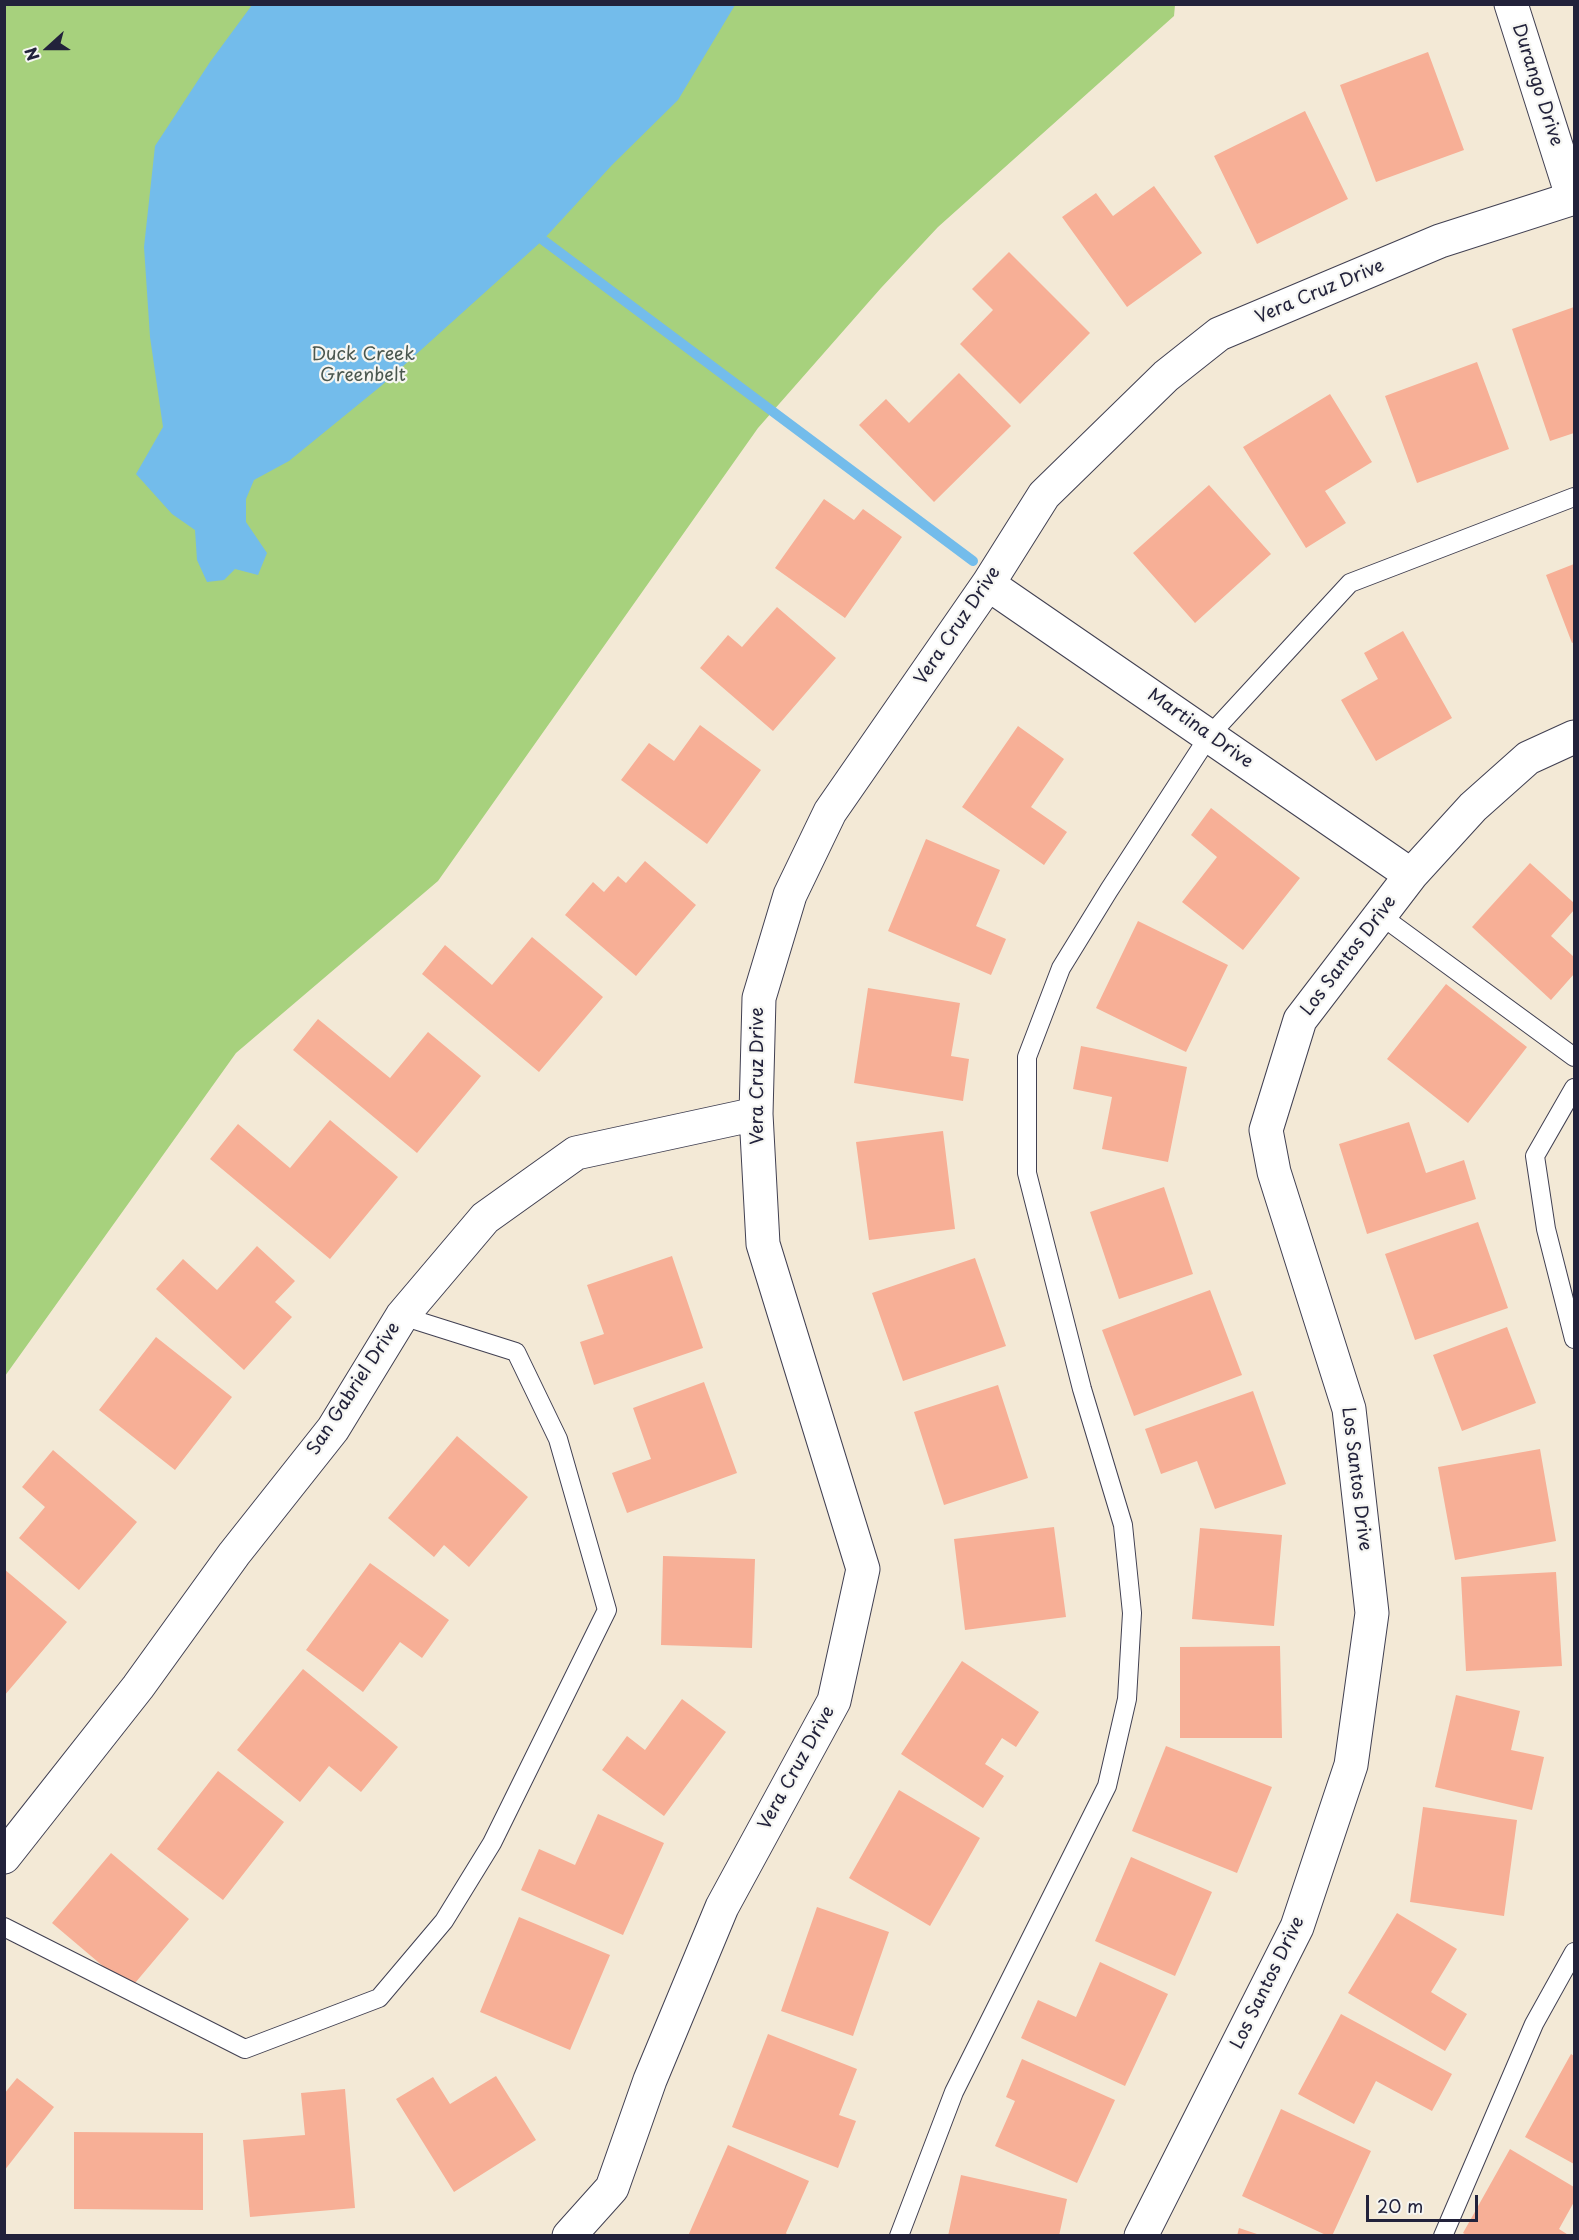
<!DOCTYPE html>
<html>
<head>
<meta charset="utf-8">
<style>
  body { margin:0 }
  #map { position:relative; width:1579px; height:2240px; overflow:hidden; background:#f3e9d6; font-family:"Playpen Sans",sans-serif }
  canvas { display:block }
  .frame { position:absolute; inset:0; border:6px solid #22223b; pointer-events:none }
  .north { position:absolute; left:18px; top:18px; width:60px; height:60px; -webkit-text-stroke:4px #f6f6f2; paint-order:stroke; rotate:249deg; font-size:16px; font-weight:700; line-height:24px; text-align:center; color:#22223b }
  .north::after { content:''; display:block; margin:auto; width:21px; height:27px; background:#22223b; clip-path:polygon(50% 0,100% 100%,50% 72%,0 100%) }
  .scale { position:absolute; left:1366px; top:2195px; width:112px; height:27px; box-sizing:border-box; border:3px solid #22223b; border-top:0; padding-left:8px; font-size:18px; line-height:21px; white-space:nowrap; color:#22223b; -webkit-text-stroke:4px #f6f6f2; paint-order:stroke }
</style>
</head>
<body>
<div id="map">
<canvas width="1579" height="2240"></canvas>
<div class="frame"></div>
<div class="north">N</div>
<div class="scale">20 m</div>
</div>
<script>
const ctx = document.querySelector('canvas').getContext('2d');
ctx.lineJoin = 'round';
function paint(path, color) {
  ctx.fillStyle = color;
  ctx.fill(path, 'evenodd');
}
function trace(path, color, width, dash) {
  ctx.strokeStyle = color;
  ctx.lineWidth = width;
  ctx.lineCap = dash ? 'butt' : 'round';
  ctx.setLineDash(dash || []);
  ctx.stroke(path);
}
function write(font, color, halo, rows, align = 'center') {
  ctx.font = font + ' "Playpen Sans",sans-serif';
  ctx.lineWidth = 4.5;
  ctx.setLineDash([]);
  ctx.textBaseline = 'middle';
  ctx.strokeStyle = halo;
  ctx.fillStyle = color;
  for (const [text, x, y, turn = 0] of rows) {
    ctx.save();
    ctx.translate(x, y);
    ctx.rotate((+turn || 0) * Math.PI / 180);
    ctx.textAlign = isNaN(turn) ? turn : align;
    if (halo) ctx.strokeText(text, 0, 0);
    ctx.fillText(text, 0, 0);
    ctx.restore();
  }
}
paint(new Path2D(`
  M5 5H1175L1174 16 938 227 881 288 758 428 438 881 236 1053 5 1376Z`), '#a7d17d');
paint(new Path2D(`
  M252 5H735L678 100 612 165 543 240 381 386 289 461 254 480 246 499V522L267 553 258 575 235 569 224 580 207 582 197 560 195 530 172 514 136 474 163 427 150 337 144 247 155 146 210 62Z`), '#73bceb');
trace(new Path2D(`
  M543 240 973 561`), '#73bceb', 10);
paint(new Path2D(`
  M1428 52 1464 150 1376 182 1340 85Z
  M1305 111 1348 199 1257 244 1214 156Z
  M1154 186 1202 253 1127 307 1062 217 1096 193 1113 216Z
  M1009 252 1090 333 1020 404 960 344 993 310 972 289Z
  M1574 307V433L1550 441 1512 329Z
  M1477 362 1509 449 1417 483 1385 396Z
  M959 373 1011 426 934 502 859 425 886 399 909 423Z
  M1330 394 1372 462 1325 491 1346 523 1306 548 1243 447Z
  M1209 485 1271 554 1195 623 1133 553Z
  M824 499 854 520 863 509 902 537 845 618 775 568Z
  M1574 564V642L1572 643 1546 575Z
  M777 607 836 658 773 731 700 668 728 635 742 647Z
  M1403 631 1452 718 1376 761 1341 700 1378 679 1364 653Z
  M700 725 761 770 707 844 621 780 649 743 674 761Z
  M1018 726 1064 759 1031 807 1067 832 1044 865 962 807Z
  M1211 808 1300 878 1243 950 1182 902 1217 857 1191 835Z
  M926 839 1000 870 976 926 1006 939 991 975 888 931Z
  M645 861 696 905 636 976 565 915 593 882 604 892 618 876 626 883Z
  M1530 863 1574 903V910L1551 936 1574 957V974L1551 1000 1472 927Z
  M1138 921 1228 965 1186 1052 1096 1008Z
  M532 937 603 997 539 1072 422 974 445 945 492 985Z
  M1446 984 1527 1047 1468 1123 1387 1059Z
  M868 988 960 1003 951 1056 969 1059 963 1101 854 1083Z
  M318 1019 390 1078 428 1032 481 1076 417 1153 293 1050Z
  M1081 1046 1187 1067 1168 1162 1102 1149 1112 1097 1073 1089Z
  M330 1120 398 1177 330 1259 210 1159 238 1124 290 1168Z
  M1409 1122 1426 1173 1464 1160 1476 1199 1367 1234 1339 1144Z
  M943 1131 955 1229 869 1240 856 1142Z
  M1164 1187 1193 1274 1119 1299 1090 1212Z
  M1478 1222 1508 1308 1415 1340 1385 1254Z
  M257 1246 295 1281 275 1302 292 1317 244 1370 156 1289 183 1259 217 1290Z
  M672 1256 703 1348 594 1385 580 1342 604 1334 587 1285Z
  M975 1258 1006 1346 903 1381 872 1293Z
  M1210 1290 1242 1375 1134 1416 1102 1330Z
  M1507 1327 1536 1403 1462 1431 1433 1355Z
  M156 1337 232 1397 175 1470 99 1410Z
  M704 1382 737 1473 627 1513 612 1473 651 1459 633 1408Z
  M998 1385 1028 1478 944 1505 914 1412Z
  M1253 1391 1286 1484 1215 1509 1197 1461 1161 1474 1145 1429Z
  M457 1436 528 1497 469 1567 444 1545 434 1557 388 1518Z
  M1540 1449 1556 1541 1455 1560 1438 1467Z
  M53 1450 137 1522 79 1590 19 1538 45 1507 22 1487Z
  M1054 1527 1066 1617 965 1630 954 1539Z
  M1200 1528 1282 1535 1274 1626 1192 1619Z
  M663 1556 755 1559 752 1648 661 1645Z
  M370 1563 449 1620 422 1658 400 1642 363 1692 306 1650Z
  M4 1569 67 1622 4 1696Z
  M1556 1572 1562 1666 1466 1671 1461 1577Z
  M1280 1646 1282 1738H1180V1647Z
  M962 1661 1039 1712 1016 1747 1002 1738 985 1764 1004 1776 983 1808 901 1754Z
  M303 1669 398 1747 361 1792 329 1766 300 1802 237 1750Z
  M1456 1695 1520 1711 1511 1750 1544 1757 1532 1810 1435 1787Z
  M682 1699 726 1732 664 1816 602 1770 627 1736 645 1750Z
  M1166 1746 1272 1787 1237 1873 1132 1831Z
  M218 1771 284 1822 223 1900 157 1849Z
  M899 1790 980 1838 930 1926 849 1878Z
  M1423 1807 1517 1820 1504 1916 1410 1902Z
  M598 1814 664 1843 623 1935 521 1890 539 1849 575 1865Z
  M111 1853 189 1919 130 1989 52 1923Z
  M1131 1857 1212 1892 1175 1976 1095 1941Z
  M817 1907 889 1932 853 2036 781 2011Z
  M1397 1913 1457 1949 1431 1992 1467 2014 1445 2051 1348 1993Z
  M519 1917 610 1955 570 2050 480 2012Z
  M1100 1962 1168 1994 1125 2086 1021 2038 1038 2000 1076 2017Z
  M1341 2014 1452 2074 1432 2111 1376 2081 1354 2124 1298 2094Z
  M768 2034 857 2069 839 2115 856 2121 838 2168 732 2127Z
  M1571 2054 1574 2056V2164L1525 2137Z
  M1022 2059 1115 2100 1077 2183 995 2146 1015 2101 1006 2097Z
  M496 2076 536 2140 454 2192 396 2099 433 2077 450 2104Z
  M17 2078 54 2107 4 2171V2094Z
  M345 2089 355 2208 250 2217 243 2140 305 2135 301 2093Z
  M1281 2109 1371 2151 1332 2236H1328L1242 2196Z
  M74 2132 203 2133V2210L74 2209Z
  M728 2145 809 2181 786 2233 788 2236H688Z
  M1510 2149 1574 2187V2202L1559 2229 1570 2236H1468L1463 2233Z
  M961 2175 1067 2199 1059 2236H948Z
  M1239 2228 1260 2235V2236H1237Z`), '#f7af96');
const service = new Path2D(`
  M1380 915 1574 1057
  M1574 1088 1535 1156 1546 1229 1574 1339
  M4 1927 245 2049 379 1998 444 1921 492 1843 607 1610 558 1439 516 1352 402 1316
  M899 2236 954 2092 1107 1786 1127 1699 1132 1613 1123 1525 1082 1389 1027 1173V1057L1061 968 1109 890 1209 736 1350 583 1574 497
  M1443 2236 1534 2024 1574 1952`);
const minor = new Path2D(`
  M1511 4 1573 199
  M988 584 1411 875
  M4 1857 138 1687 234 1554 333 1429 402 1316 485 1218 576 1153 756 1114
  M569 2236 612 2188 650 2080 722 1907 834 1701 863 1569 763 1244 756 1114 759 998 790 895 830 812 988 584 1044 495 1166 376 1219 334 1440 241 1574 198
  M1141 2236 1297 1927 1351 1765 1372 1613 1349 1409 1274 1172 1266 1130 1300 1020 1411 875 1473 807 1528 758 1574 737`);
trace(service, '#414052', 20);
trace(minor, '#414052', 35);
trace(service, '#fff', 18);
trace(minor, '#fff', 33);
write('18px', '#22223b', '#f6f6f2', [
  ["Durango Drive",1537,85,72],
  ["Vera Cruz Drive",1320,292,-23],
  ["Vera Cruz Drive",958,626,-56],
  ["Martina Drive",1200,729,35],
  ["Los Santos Drive",1349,956,-53],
  ["Vera Cruz Drive",758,1076,-90],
  ["San Gabriel Drive",354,1389,-57],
  ["Los Santos Drive",1356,1479,83],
  ["Vera Cruz Drive",797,1768,-61],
  ["Los Santos Drive",1268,1983,-64]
]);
write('18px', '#4a574f', '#f6f6f2', [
  ["Duck Creek",363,355],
  ["Greenbelt",363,376]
]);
</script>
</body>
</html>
